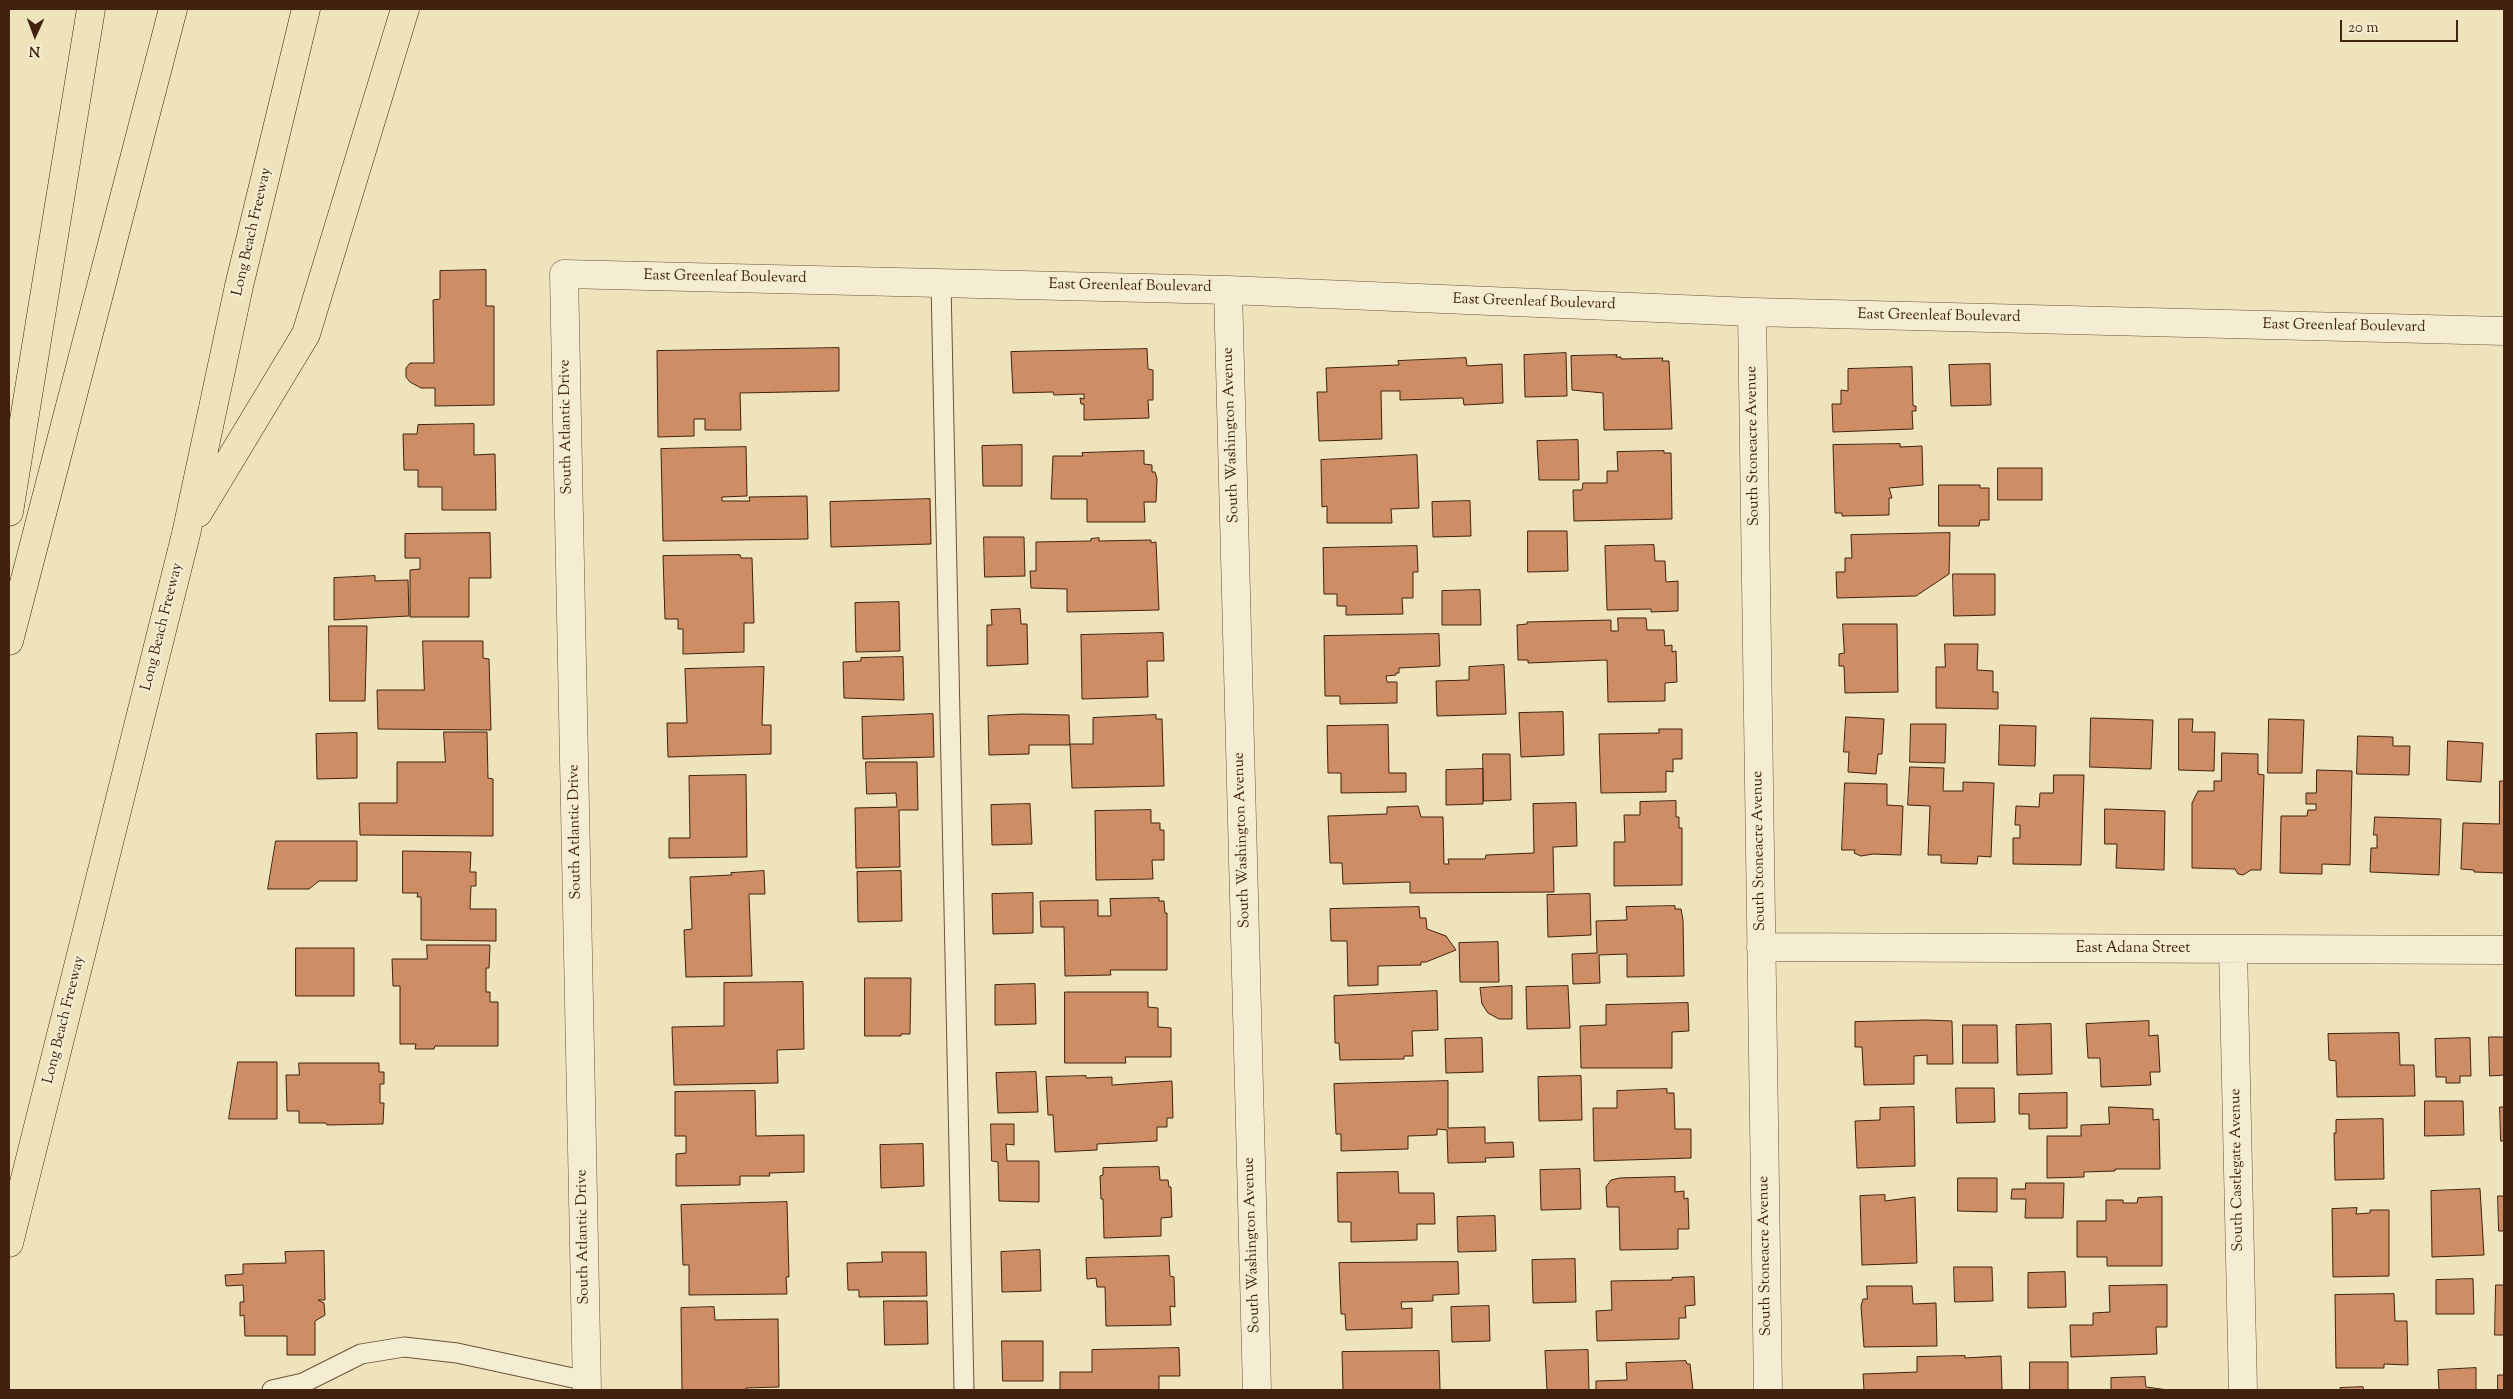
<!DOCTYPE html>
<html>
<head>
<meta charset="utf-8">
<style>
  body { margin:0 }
  #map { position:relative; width:2513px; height:1399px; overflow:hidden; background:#efe3bb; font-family:"Sorts Mill Goudy",serif }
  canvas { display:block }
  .frame { position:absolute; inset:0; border:10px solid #41220e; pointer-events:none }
  .north { position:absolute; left:10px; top:10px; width:50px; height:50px; -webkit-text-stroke:4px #f5edd3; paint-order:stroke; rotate:182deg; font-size:14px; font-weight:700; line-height:20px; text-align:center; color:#41220e }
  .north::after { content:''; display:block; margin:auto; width:18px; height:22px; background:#41220e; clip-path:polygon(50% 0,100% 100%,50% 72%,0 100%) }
  .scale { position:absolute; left:2340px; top:20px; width:118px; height:22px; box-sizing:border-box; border:2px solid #41220e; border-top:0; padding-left:6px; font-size:15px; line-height:18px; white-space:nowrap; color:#41220e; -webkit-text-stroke:4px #f5edd3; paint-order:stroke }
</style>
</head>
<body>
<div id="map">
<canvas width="2513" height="1399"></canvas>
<div class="frame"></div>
<div class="north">N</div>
<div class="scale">20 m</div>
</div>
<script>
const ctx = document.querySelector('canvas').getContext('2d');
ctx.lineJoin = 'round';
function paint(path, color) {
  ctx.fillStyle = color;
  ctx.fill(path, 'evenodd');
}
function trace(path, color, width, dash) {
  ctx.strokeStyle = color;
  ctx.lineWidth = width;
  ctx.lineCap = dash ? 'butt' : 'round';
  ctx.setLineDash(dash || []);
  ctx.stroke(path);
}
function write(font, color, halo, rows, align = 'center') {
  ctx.font = font + ' "Sorts Mill Goudy",serif';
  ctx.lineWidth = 4.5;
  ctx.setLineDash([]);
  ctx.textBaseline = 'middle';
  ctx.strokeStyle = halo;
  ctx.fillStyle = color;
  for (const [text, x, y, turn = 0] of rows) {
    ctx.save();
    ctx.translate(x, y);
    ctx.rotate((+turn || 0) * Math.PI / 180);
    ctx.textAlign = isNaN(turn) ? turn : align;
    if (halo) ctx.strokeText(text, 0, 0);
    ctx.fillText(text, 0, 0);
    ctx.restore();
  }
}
const building = new Path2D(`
  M486 270V306H494V405L435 406V388H421L410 382 406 377V368L410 363H434L433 300 440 299V271Z
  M839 348V391L740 393 741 430H705V419H694V436L658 437 657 351Z
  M1147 349 1148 369 1153 370V400H1148L1149 418 1084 420V404H1081L1080 398 1084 399V394L1054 395 1053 392 1013 393 1011 352Z
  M1566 353 1567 396 1525 397 1524 355Z
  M1617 355 1616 357H1621V359L1663 358 1662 361H1669L1672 429 1604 430 1603 393 1572 390 1571 356Z
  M1466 358 1467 366 1502 364 1503 403 1464 405 1463 398 1400 400V391H1381L1382 439 1319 441 1317 392H1327L1326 368 1399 365 1398 361Z
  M1990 364 1991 405 1951 406 1949 365Z
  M1912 367 1913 406H1916V411H1912L1913 429 1833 432 1832 404H1841V390L1848 391V369Z
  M474 424V455L495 454 496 510H442V487H418V470H404L403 434H417L418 425Z
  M1578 440 1579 480H1539L1537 441Z
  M1900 444V447L1922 446 1923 485 1889 488 1892 498H1889V515L1842 516V513H1835L1833 445Z
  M1022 445V486H983L982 446Z
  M746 447 747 496 722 497V501H750L749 497 807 496 808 539 663 541 661 449Z
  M1144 451V464L1152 465V472H1155L1157 479 1156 502H1144L1145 522H1087V499H1051L1053 456H1083L1082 453Z
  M1664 451V453H1671L1672 519 1574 521 1573 490H1582L1583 483H1607V471H1618L1617 452Z
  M1417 455 1419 508 1391 509 1392 523H1327V506L1322 507 1321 460Z
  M1998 468H2042V500H1998Z
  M1939 485H1980V488H1989V520H1980L1979 526H1939Z
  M930 499 931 544 831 547 830 502Z
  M1470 501 1471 536 1433 537 1432 502Z
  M1528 531H1567L1568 571 1528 572Z
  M490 533 491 578H469V617H410V570L420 569V558H405V534Z
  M1950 533 1949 574 1916 596 1837 598 1836 572H1845V558H1852L1851 535Z
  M984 537H1024L1025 576 985 577Z
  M1099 538V541L1151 540V543L1156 542 1159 610 1067 612V589L1031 588 1030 571H1036V542L1091 541V539Z
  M1654 545 1655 561H1665L1666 582 1678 581V611L1651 612V609L1607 610 1605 546Z
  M1417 546 1418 572H1413V598H1402L1403 614 1346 615V606H1337V594H1324L1323 548Z
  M740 555 741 558H752L754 623H744V652L683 654V629H678V619H665L663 556Z
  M1953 574H1995V615L1954 616Z
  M375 576V581L408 580 409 616 334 620V578Z
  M1480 590 1481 625H1442V591Z
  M899 602 900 651 856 652 855 603Z
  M1020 609 1021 624H1027L1028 664 987 666V625H992L991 610Z
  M1618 618H1646L1647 630H1664L1665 646 1672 645V652L1676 651 1677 682 1665 683V701L1608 702 1607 660 1528 663V660H1518L1517 625 1527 624V622L1611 620V631H1618Z
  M1843 624H1897L1898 692 1845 693 1844 666H1839V654L1844 653Z
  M329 626H367L365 701H330Z
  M1163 633 1164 661H1147L1148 697 1082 699 1081 635Z
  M1439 634 1440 666 1399 668V673H1396V675L1386 676 1387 682H1397V703L1340 704V696H1325L1324 636Z
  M423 641H483V658L489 659 491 730 378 729 377 690H424Z
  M1945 644H1978L1977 670 1993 671V692H1998V709L1936 708V667H1945Z
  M903 657 904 700 844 698 843 662 861 661V658Z
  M1504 665 1506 714 1437 716 1436 681 1469 680V667Z
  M764 667 762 725H771V754L668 757 667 723H687L685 669Z
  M1563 712 1564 755 1521 757 1519 713Z
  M933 714 934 757 863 759 862 717Z
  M1022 714 1069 715 1070 745H1029V754L989 755 988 716Z
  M1156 715V719H1162L1164 786 1072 788 1070 744H1093V718Z
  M1846 717 1884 719 1882 754H1878L1876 774 1848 772 1849 752H1844Z
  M2091 718 2153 720 2151 769 2090 767Z
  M2179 719H2193L2192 732H2215L2214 771 2179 770Z
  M2269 719 2304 720 2302 773H2268Z
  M1911 724H1946L1945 763 1910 762Z
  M1388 725 1389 773H1406V792L1341 793V773H1328L1327 726Z
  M2000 725 2036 726 2035 766 1999 765Z
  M1659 729H1682V759H1673V772L1666 771V792L1601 793 1599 734 1659 733Z
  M444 732H487L488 778 493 779V836L360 835 359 803H397V762H445Z
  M357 733V778L317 779 316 734Z
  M2358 736 2393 737V746H2410L2409 775 2357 774Z
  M2448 741 2483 743 2481 782 2447 780Z
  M2222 753 2258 754V774L2264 775 2261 870H2251L2243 875 2238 874 2235 869 2192 868V803L2198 791H2214V781H2221Z
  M1483 754H1510L1511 800 1484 801Z
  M866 762H917L918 810H899L900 867 856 868 855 808 897 807 896 793 867 794Z
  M1910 767 1944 768 1943 791H1963V782L1994 783 1991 857 1978 856 1977 864 1941 863V855H1928L1930 806 1908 805Z
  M1483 769V804L1446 805V770Z
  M2317 770 2352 771 2350 865 2322 864V874L2280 873 2281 816H2307L2308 810H2316V804H2306V793H2316Z
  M746 775 747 857 669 858V838H690L689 776Z
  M2054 775H2084L2081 865 2013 864V838H2020V825H2015L2016 806 2039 807 2040 793H2053Z
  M2500 781H2504V873L2474 872V870L2461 869 2463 823 2499 824Z
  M1845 783 1887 784V805L1903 806 1901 855 1873 854 1861 856 1854 853 1855 850H1842Z
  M1676 801V817H1679V828H1682V885L1614 886V842H1625L1624 815H1640V802Z
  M1576 803 1577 846 1553 847 1554 892 1410 893V882L1343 884 1342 863H1330L1328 816 1387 814V807L1418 806 1421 817H1443L1444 864H1449L1448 859H1485L1486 855 1534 853 1533 804Z
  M1030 804 1032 844 992 845 991 805Z
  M2105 809 2165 811 2164 870 2116 868 2117 844H2105Z
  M1151 810V823H1160V830H1164V860H1152L1153 879 1096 880 1095 811Z
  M2375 817 2441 819 2439 875 2370 872 2371 848H2377V835H2374Z
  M276 841H357V881H319L309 889H268Z
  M403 851 471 852 470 872H476V886H471L470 909H496V941L421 940V897H417L418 893H403Z
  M764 871 765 894H749L752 976 686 977 684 930 692 929 690 877 732 875 731 873Z
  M901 871 902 921 858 922 857 872Z
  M1033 893V933L993 934 992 894Z
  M1590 894 1591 935 1548 937 1547 895Z
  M1159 898V901H1164L1165 913H1167V970H1110L1111 975 1065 976 1064 927H1041L1040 901 1098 900V916H1111L1110 899Z
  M1675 906V909H1681L1683 920 1684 976 1627 977V954L1599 955 1600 983 1573 984 1572 954 1597 953 1596 921 1627 920 1626 907Z
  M1419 907 1420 918H1426L1427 929 1446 936 1456 950 1426 962H1421V965L1378 966V985L1348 986 1347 941H1331L1330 909Z
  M1498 942 1499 982H1460L1459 943Z
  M427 945H490L489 968H486V992H490V1002H498V1046H435L434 1049H415L416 1044H400V986H393L392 959H427Z
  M296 948H354V996H296Z
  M865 978H911L910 1034H901V1036H865Z
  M803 982 804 1049 777 1050 778 1083 674 1085 672 1027 724 1026V983Z
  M1035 984 1036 1024 995 1025V985Z
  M1512 986V1019H1499L1488 1013 1482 1004 1480 988Z
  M1568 986 1570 1028 1527 1029 1526 987Z
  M1437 991 1438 1030 1412 1031 1413 1056H1404V1059L1340 1060 1339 1043H1335L1334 996Z
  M1065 992H1148V1007L1158 1008V1027L1171 1028V1057H1125L1126 1063H1065Z
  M1688 1003 1689 1031 1672 1032V1068H1581L1580 1026 1606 1025V1005Z
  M1926 1020 1952 1021 1953 1064H1927V1055L1914 1056V1084L1864 1085 1862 1047H1855V1022Z
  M2149 1021V1036L2158 1035 2160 1072H2150L2151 1085 2101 1087 2100 1058H2088L2086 1024Z
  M2051 1024 2052 1074 2017 1075 2016 1025Z
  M1963 1025H1997L1998 1063H1963Z
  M2399 1033 2400 1065H2414L2415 1096 2337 1097 2336 1061 2329 1060 2328 1034Z
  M2489 1037H2504V1075L2490 1076Z
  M1482 1038 1483 1072 1446 1073 1445 1039Z
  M2470 1038 2471 1076H2460V1083H2446V1077H2436L2435 1039Z
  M238 1062H277V1119H229Z
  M299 1063H379V1072H384V1084H380V1103H384L383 1124 327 1125 326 1123H299V1111H287L286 1075H299Z
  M1036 1072 1038 1112 998 1113 996 1073Z
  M1086 1076V1078L1112 1077V1085L1172 1081 1173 1118H1167V1127H1157V1141L1097 1144V1150L1055 1152 1053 1115H1048L1046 1077Z
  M1581 1076 1582 1120 1539 1121 1538 1077Z
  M1448 1081V1128L1485 1127V1143L1513 1142 1514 1157 1485 1158 1486 1162 1448 1163 1447 1130 1437 1129V1135L1408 1136V1149L1341 1151V1134H1336L1334 1084Z
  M1956 1088H1994L1995 1122 1957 1123Z
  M1667 1089V1093H1674L1675 1129H1691V1158L1594 1161 1593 1108H1617V1091Z
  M755 1091 756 1136 804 1135V1172L769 1173 770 1176H740V1185L676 1186V1154L686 1153V1136H675V1092Z
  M2067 1093V1128L2029 1129V1114H2019V1094Z
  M2425 1101H2463L2464 1135 2425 1136Z
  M1914 1107 1915 1166 1857 1168 1855 1121 1880 1120V1108Z
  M2109 1107 2153 1109V1120L2159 1119 2160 1169H2115V1171L2084 1172V1177L2047 1178V1136H2081V1125L2109 1124Z
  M2500 1107H2504V1141H2501Z
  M2383 1119 2384 1179 2335 1180 2334 1133H2336V1120Z
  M991 1124H1014V1145L1006 1144 1007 1161H1039V1202L999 1201 998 1162 992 1161Z
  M923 1144 924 1186 881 1188 880 1145Z
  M1159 1167 1160 1180H1168L1169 1187H1171L1172 1217 1161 1218V1236L1104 1238 1103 1199H1101L1100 1176 1103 1175V1168Z
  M1580 1169 1581 1209 1541 1210 1540 1170Z
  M1398 1172 1399 1193H1434L1435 1224H1417V1240L1351 1242V1222H1338L1337 1173Z
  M1675 1177V1192L1684 1191V1199L1688 1198 1689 1229H1678V1249L1620 1250 1619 1207H1607L1606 1187 1611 1180 1620 1178Z
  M1958 1178H1997V1212L1958 1211Z
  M2026 1183H2064L2063 1218H2025L2026 1199H2011L2012 1189H2025Z
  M2480 1189 2484 1255 2432 1257 2431 1191Z
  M1885 1195V1201L1915 1197 1917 1263 1862 1265 1860 1196Z
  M2498 1196H2504V1231H2499Z
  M2162 1197V1266H2107V1257H2077V1221H2106V1200H2123V1203H2137L2138 1198Z
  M787 1202 789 1277H786L787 1294 689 1295V1265H683L681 1205Z
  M2357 1208 2356 1214 2370 1213V1210H2389V1276L2333 1277 2332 1209Z
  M1495 1216 1496 1251 1458 1252 1457 1217Z
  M1040 1250 1041 1291 1002 1292 1001 1252Z
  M324 1251 325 1300H318L324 1303 325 1315 315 1321V1355H287V1336H245L244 1315 240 1316V1302H244L243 1285 226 1286 225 1275 243 1274V1264L286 1263 285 1252Z
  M882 1252H926L927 1296 859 1297V1290H848L847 1263 882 1262Z
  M1169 1256 1170 1276 1174 1277 1175 1307 1170 1306 1171 1325 1106 1326 1105 1287H1097L1096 1278 1087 1279 1086 1258Z
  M1575 1259 1576 1302 1533 1303 1532 1260Z
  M1458 1262 1459 1294 1433 1295V1301L1401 1302 1402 1309 1412 1308V1328L1346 1330 1345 1314H1341L1339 1263Z
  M1954 1267H1992L1993 1301 1955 1302Z
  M2065 1272 2066 1307 2028 1308V1273Z
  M1694 1277 1695 1305 1685 1306 1686 1318H1679V1339L1597 1341 1596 1311 1612 1310 1611 1281 1672 1280V1278Z
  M2473 1279 2474 1314H2436V1280Z
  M2167 1285V1327H2156L2157 1354 2071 1357 2070 1325H2093V1313L2110 1312 2109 1286Z
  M2496 1285H2504V1335H2495Z
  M1867 1286H1912L1913 1304 1936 1303 1937 1346 1864 1347 1861 1306 1863 1299H1867Z
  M2394 1294 2395 1321H2407L2408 1365 2384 1364V1368H2336L2335 1295Z
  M884 1301H927L928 1344 885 1345Z
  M1489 1306 1490 1341 1452 1342 1451 1307Z
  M714 1307 715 1320 778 1319 779 1387 746 1388V1390H682L681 1308Z
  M1002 1341H1043V1381H1003Z
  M1179 1348 1180 1376H1159V1390H1060V1372H1092V1350Z
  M1588 1350 1589 1390H1547L1545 1351Z
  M1439 1351 1440 1390H1343L1342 1352Z
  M1965 1356V1358L2001 1356 2002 1390H1864L1863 1374 1917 1372V1357Z
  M1686 1361 1687 1364H1690L1693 1390H1596V1381L1627 1380 1626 1363Z
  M2030 1362H2068V1390H2030Z
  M2476 1368V1390H2439L2438 1370Z
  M2498 1375H2504V1390H2498Z
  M2145 1377 2146 1387 2168 1390H2111V1378Z
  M2363 1387 2364 1390H2340V1388Z`);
paint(building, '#cf8d65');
trace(building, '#41220e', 1);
const service = new Path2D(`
  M941 283 964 1390
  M272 1390 303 1383 361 1354 404 1347 457 1353 587 1381`);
const minor = new Path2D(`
  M1228 290 1257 1390
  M1752 312 1768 1390
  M1761 947 2504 950
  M2233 949 2243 1390
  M587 1390 564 274 1228 290 1752 312 2504 331`);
const motorway = new Path2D(`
  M9 512 91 9
  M198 513 306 334 405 9
  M9 641 173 9
  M9 1243 186 534 239 286 306 9`);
trace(service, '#6c5239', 21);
trace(minor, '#6c5239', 29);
trace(motorway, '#41220e', 29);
trace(service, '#f5edd3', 19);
trace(minor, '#f5edd3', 28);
trace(motorway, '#efe3bb', 28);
write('15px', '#41220e', '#f5edd3', [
  ["Long Beach Freeway",253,232,-77],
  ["East Greenleaf Boulevard",725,278,1],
  ["East Greenleaf Boulevard",1130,287,1],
  ["East Greenleaf Boulevard",1534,303,2],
  ["East Greenleaf Boulevard",1939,317,1],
  ["East Greenleaf Boulevard",2344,327,1],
  ["South Atlantic Drive",567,427,-91],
  ["South Washington Avenue",1232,435,-92],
  ["South Stoneacre Avenue",1754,446,-91],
  ["Long Beach Freeway",163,627,-76],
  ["South Atlantic Drive",576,832,-91],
  ["South Washington Avenue",1243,840,-92],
  ["South Stoneacre Avenue",1760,851,-91],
  ["East Adana Street",2133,949],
  ["Long Beach Freeway",65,1020,-76],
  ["South Castlegate Avenue",2238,1170,-91],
  ["South Atlantic Drive",584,1237,-91],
  ["South Washington Avenue",1253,1245,-92],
  ["South Stoneacre Avenue",1766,1256,-91]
]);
</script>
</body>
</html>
